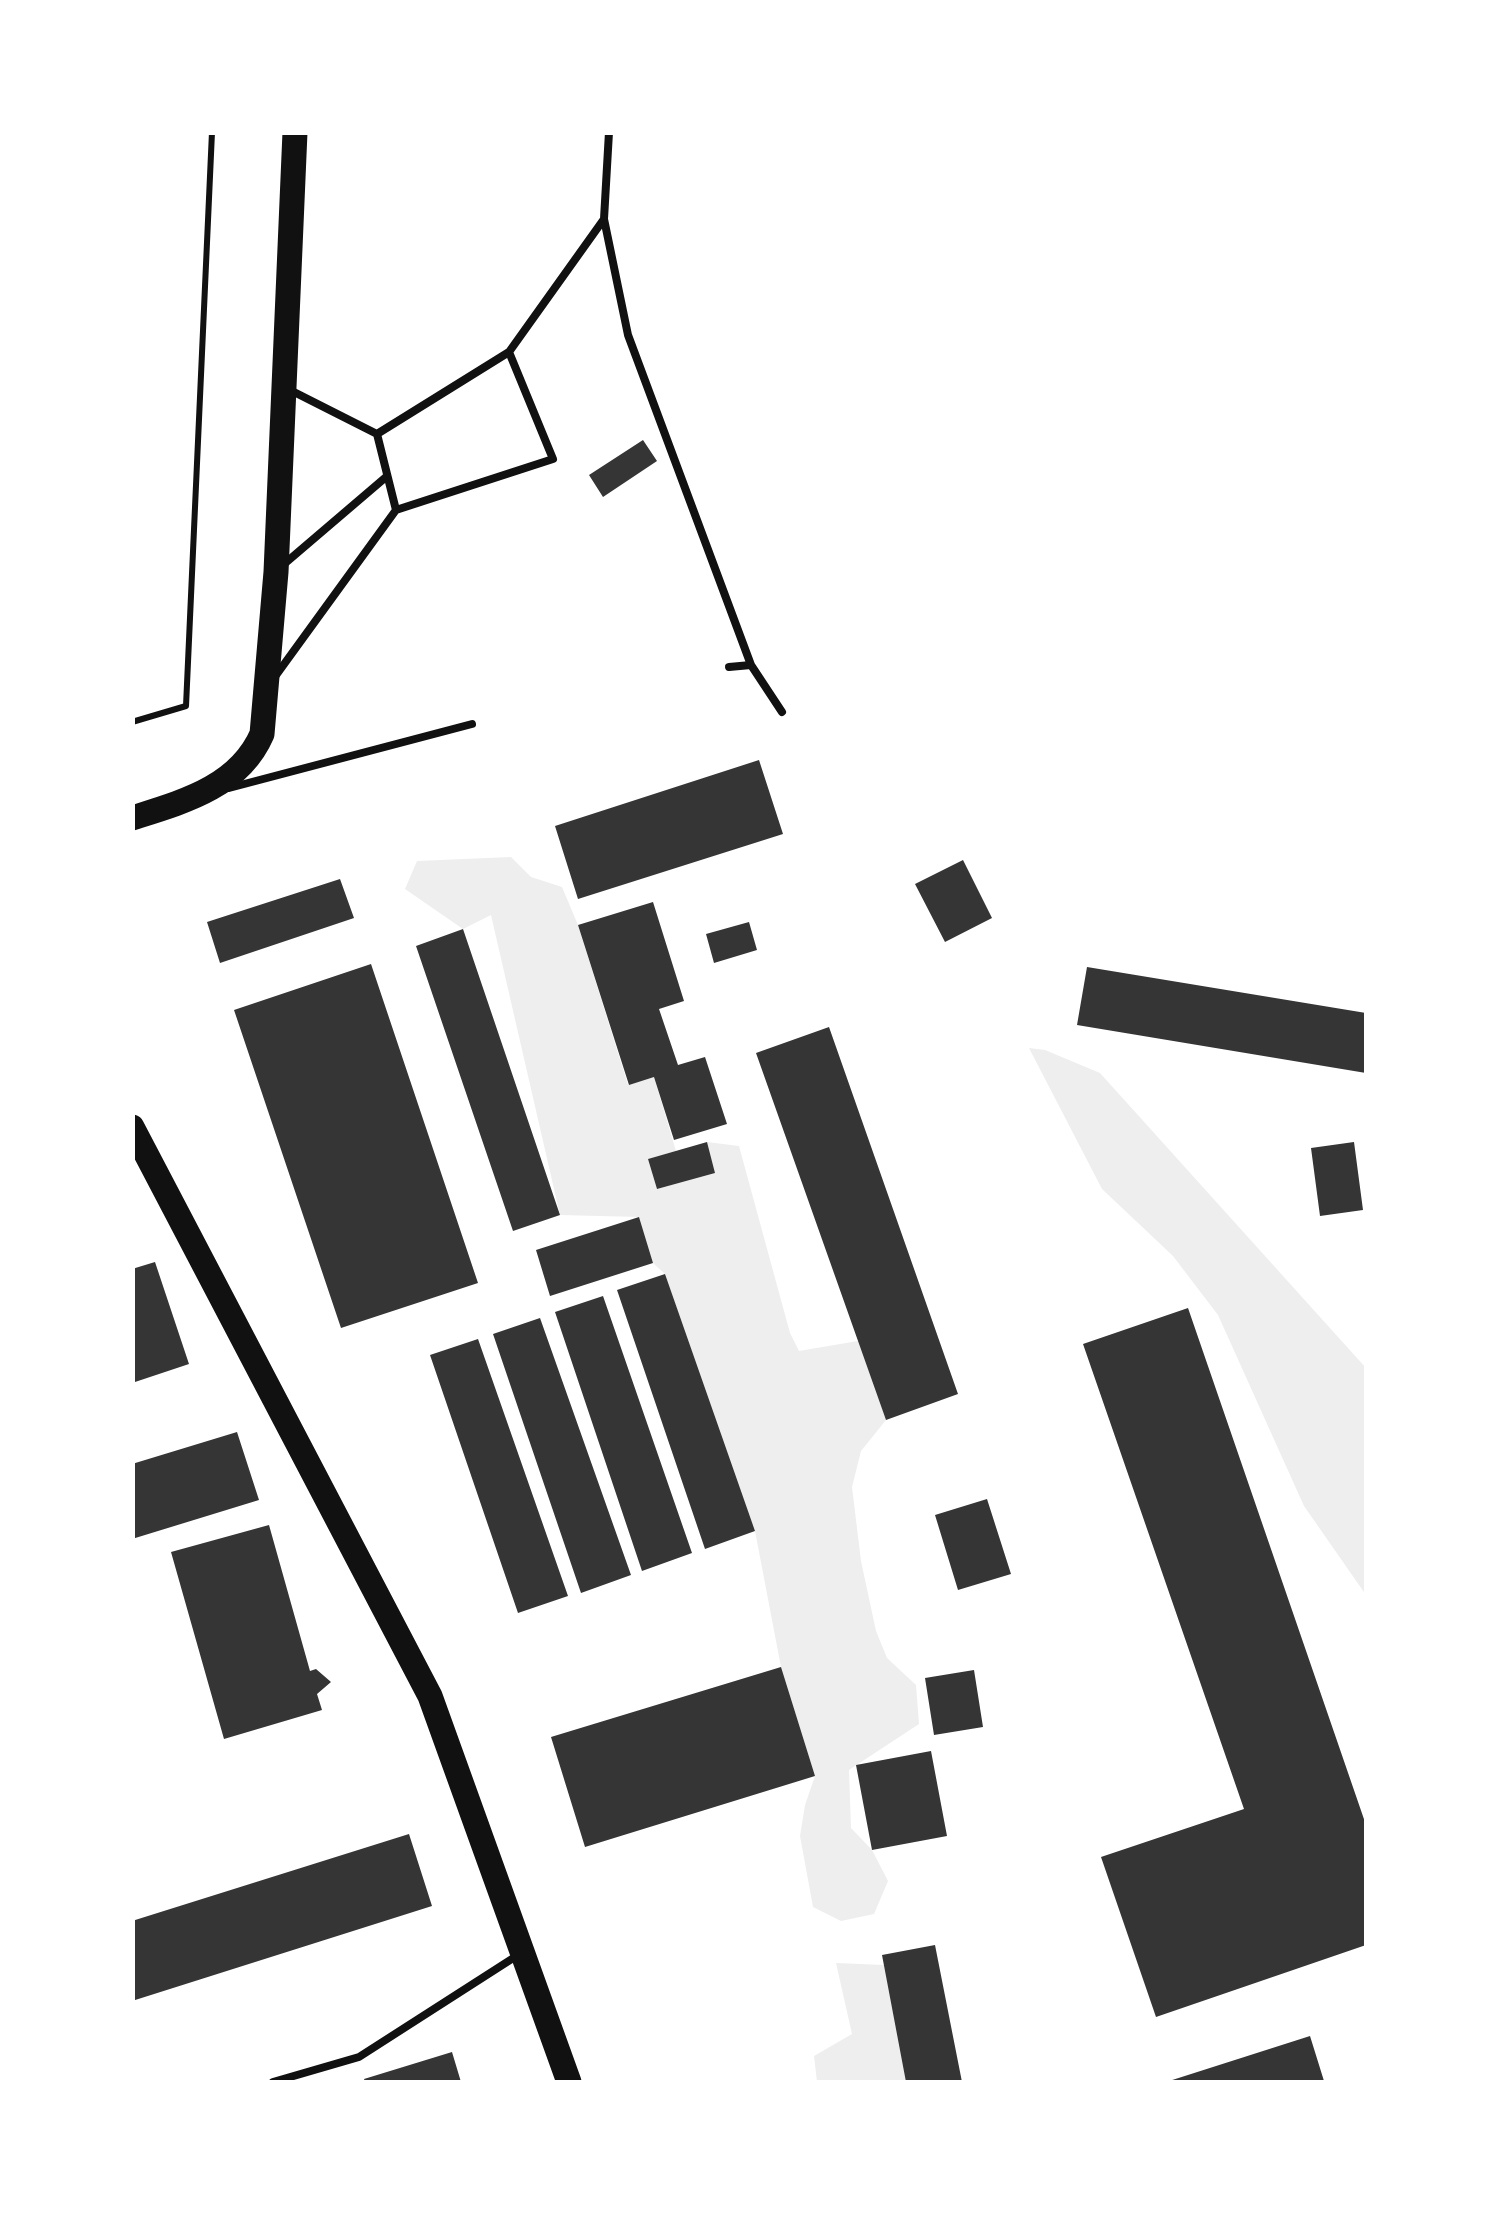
<!DOCTYPE html>
<html>
<head>
<meta charset="utf-8">
<style>
  body { margin:0 }
  #map { position:relative; width:1499px; height:2215px; overflow:hidden; background:#fff; font-family:Montserrat,sans-serif }
  canvas { display:block }
  .frame { position:absolute; inset:0; border:135px solid #fff; pointer-events:none }
</style>
</head>
<body>
<div id="map">
<canvas width="1499" height="2215"></canvas>
<div class="frame"></div>
</div>
<script>
const ctx = document.querySelector('canvas').getContext('2d');
ctx.lineJoin = 'round';
function paint(path, color) {
  ctx.fillStyle = color;
  ctx.fill(path, 'evenodd');
}
function trace(path, color, width, dash) {
  ctx.strokeStyle = color;
  ctx.lineWidth = width;
  ctx.lineCap = dash ? 'butt' : 'round';
  ctx.setLineDash(dash || []);
  ctx.stroke(path);
}
paint(new Path2D(`
  M511 857 531 877 562 887 578 925 628 1085 654 1077 676 1151 648 1159 657 1189 715 1173 707 1142 739 1146 790 1333 799 1351 858 1341 886 1420 861 1451 852 1487 861 1561 876 1631 887 1658 916 1685 919 1724 849 1770 851 1828 872 1850 888 1881 874 1914 841 1921 813 1907 800 1836 805 1805 815 1776 781 1667 755 1531 665 1274 653 1263 639 1217 560 1215 491 915 463 929 405 889 417 861Z
  M1029 1048 1045 1050 1100 1073 1366 1368V1595L1304 1506 1218 1315 1173 1256 1102 1189Z
  M836 1963 884 1965 906 2082H817L814 2056 852 2034Z`), '#eee');
paint(new Path2D(`
  M643 440 657 461 603 497 589 475Z
  M759 760 783 834 578 899 555 826Z
  M963 860 992 918 945 942 915 884Z
  M340 879 354 918 220 963 207 922Z
  M653 902 684 1001 659 1009 678 1065 705 1057 727 1124 674 1140 654 1077 629 1085 578 925Z
  M749 922 757 950 714 963 706 934Z
  M463 929 560 1215 513 1231 416 946Z
  M371 964 478 1283 341 1328 234 1010Z
  M1087 967 1366 1013V1073L1077 1025Z
  M829 1027 958 1394 886 1420 756 1053Z
  M707 1142 715 1173 657 1189 648 1159Z
  M1354 1142 1363 1210 1320 1216 1311 1148Z
  M639 1217 653 1263 550 1296 536 1250Z
  M155 1262 189 1364 132 1383V1269Z
  M665 1274 755 1531 705 1549 617 1290Z
  M603 1296 692 1553 642 1571 555 1312Z
  M1188 1308 1366 1825V1945L1156 2017 1101 1857 1244 1809 1083 1344Z
  M540 1318 631 1575 581 1593 493 1334Z
  M478 1339 568 1596 518 1613 430 1355Z
  M237 1432 259 1500 132 1539V1464Z
  M987 1499 1011 1574 958 1590 935 1515Z
  M269 1525 310 1671 316 1669 331 1682 317 1694 322 1710 224 1739 171 1552Z
  M781 1667 815 1776 585 1847 551 1737Z
  M974 1670 983 1727 934 1735 925 1678Z
  M931 1751 947 1836 872 1850 856 1765Z
  M409 1834 432 1906 132 2001V1921Z
  M935 1945 962 2082H906L882 1955Z
  M1310 2036 1324 2081 1166 2082Z
  M452 2052 461 2082H365L364 2079Z`), '#353535');
trace(new Path2D(`
  M132 722 186 706 212 132`), '#111', 6);
trace(new Path2D(`
  M604 219 628 335 751 665 782 712
  M377 434 509 352 604 219 609 132
  M396 510 553 459 509 352
  M283 565 386 477
  M729 667 751 665
  M274 678 396 510 377 434 288 389
  M229 788 472 724
  M273 2082 359 2057 518 1955`), '#111', 8);
trace(new Path2D(`
  M132 818C183 802 239 787 262 734L276 572 295 132
  M132 1127 430 1696 569 2082`), '#111', 25);
</script>
</body>
</html>
